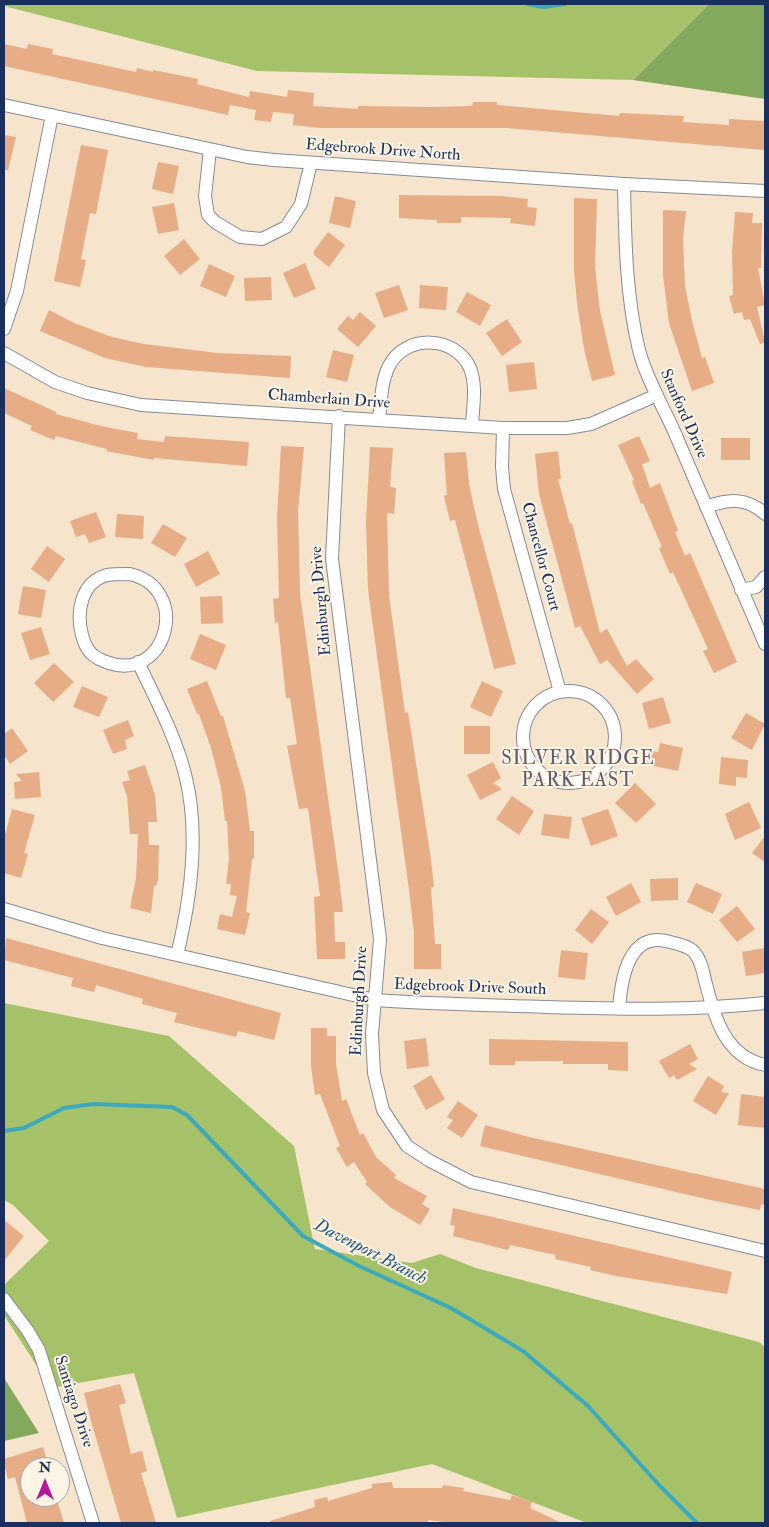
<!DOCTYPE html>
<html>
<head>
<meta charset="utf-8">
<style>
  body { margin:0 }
  #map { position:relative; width:769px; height:1527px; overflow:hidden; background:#f6e5cc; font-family:"IM FELL Double Pica",serif }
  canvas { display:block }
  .frame { position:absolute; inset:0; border:5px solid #1b2f5e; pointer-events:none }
  .north { position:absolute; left:20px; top:1457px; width:50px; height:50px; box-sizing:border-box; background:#fcf5e5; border:1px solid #a2a6af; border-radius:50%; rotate:0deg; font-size:14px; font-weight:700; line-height:20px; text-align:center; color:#1b2f5e }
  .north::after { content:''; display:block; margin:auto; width:18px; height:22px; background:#b5179e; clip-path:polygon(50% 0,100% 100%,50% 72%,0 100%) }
</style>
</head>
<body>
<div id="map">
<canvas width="769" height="1527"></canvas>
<div class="frame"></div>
<div class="north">N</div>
</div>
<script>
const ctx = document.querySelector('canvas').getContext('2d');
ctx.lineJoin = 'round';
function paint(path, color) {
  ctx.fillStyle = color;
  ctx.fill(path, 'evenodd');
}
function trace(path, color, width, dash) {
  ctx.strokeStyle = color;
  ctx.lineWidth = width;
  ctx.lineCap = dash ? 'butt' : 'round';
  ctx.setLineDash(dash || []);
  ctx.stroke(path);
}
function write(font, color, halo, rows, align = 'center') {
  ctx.font = font + ' "IM FELL Double Pica",serif';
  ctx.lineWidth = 4;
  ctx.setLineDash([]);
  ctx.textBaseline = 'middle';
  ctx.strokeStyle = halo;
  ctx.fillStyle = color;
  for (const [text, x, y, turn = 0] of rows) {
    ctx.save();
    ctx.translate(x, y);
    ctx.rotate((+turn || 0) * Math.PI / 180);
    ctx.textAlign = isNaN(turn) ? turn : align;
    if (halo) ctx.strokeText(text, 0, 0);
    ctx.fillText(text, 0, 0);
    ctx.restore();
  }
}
paint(new Path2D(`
  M4 4H709L633 80 257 71 4 6Z
  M4 1003 169 1036 294 1146 315 1249 412 1263 440 1254 476 1268 759 1342 765 1347V1523H587L432 1464 177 1518 134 1373 51 1388 4 1315V1285L49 1241 13 1205 4 1200Z`), '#a5c269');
paint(new Path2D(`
  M709 4H765V99L633 80Z
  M4 1378 39 1433 4 1441Z`), '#84a85d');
trace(new Path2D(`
  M528 4 543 7 565 4
  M4 1131 24 1128 64 1108 93 1104 172 1107 187 1115 303 1236 359 1266 451 1308 523 1351 588 1406 659 1485 697 1523`), '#3da9bc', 4);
paint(new Path2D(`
  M4 44 27 49 28 44 53 49 52 54 136 72 137 68 153 72V70L198 79 197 84 249 97 250 91 287 97 288 90 314 93 313 106 358 109V106L433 107 472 106 473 102H497V105L619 116 620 113 684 116 683 122 729 125V119L765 121V150L507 128H321L293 125 294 114 273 112 271 122 254 120 256 110 230 105 228 115 4 66Z
  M4 135 16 137 8 170H4Z
  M81 145 108 150 96 214 90 213 81 259 86 260 80 287 54 281Z
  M158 162 179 166 173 194 152 189Z
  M399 195 501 196 528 199 527 207 537 208 535 226 510 223 511 218 461 217V223H437V220L399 218Z
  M335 196 356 201 350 228 329 223Z
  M574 198 597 199 595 267 600 311 615 375 592 381 584 349 577 303 574 269Z
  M174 203 179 230 158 234 152 207Z
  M663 210 686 211 683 239 685 286 692 321 702 358 705 357 714 383 692 391 669 323 663 275Z
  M735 212 753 213 752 223H762L761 268H758L765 305 757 307 765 342 760 344 750 319 744 320 742 312 734 314 729 296 733 295 732 252Z
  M328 232 345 245 329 267 314 255V251Z
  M184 239 200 259 180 275 164 256Z
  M305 263 316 289 294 298 283 273Z
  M209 264 235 276 226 297 200 286Z
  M271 277 272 300 245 301 244 278Z
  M399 285 408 310 384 318 375 293Z
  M420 285 448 287 446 310 419 308Z
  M467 292 491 305 480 326 456 312Z
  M49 310 74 323 112 337 144 344 218 353 291 356 290 378 146 367 105 358 40 331Z
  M360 312 376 326 358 347 337 329 348 316 353 320Z
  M507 319 522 342 502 356 486 333Z
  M333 350 354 355 347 382 326 377Z
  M534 362 537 389 509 392 506 365Z
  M4 388 56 412V414L101 426 138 433 137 439 164 442 165 436 249 442 247 466 154 458V460L106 451 107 449 56 436 54 440 30 430 32 426 4 413Z
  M639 436 650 461 642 464 650 488 660 483 678 531 675 532 685 556 690 553 737 662 714 673 703 651 708 649 673 572 670 574 659 548 662 547 643 503 641 504 632 481 634 480 618 445Z
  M721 438H750V460H721Z
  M281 446 304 447 298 511 300 594 339 878 343 912H334L335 942H345V959H317L314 897 320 896 313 845 308 808 299 809 287 746 297 744 290 698H286L278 622 275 623 273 599 279 598 277 518Z
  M370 447 393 448 390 487 396 488 394 514 387 513 389 595 405 713 408 712 431 859 434 887H431L435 944H441V969H414V932L409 890 368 590 366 521Z
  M558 451 561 479H558L570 524 572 523 600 633 607 629 627 666 636 659 654 679 637 694 607 660 600 664 580 626 575 628 539 494 535 454Z
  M466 452 469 484 478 525 516 664 494 669 455 520 450 521 444 496 447 495 444 453Z
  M96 512 106 537 89 543 85 534 76 537 70 521Z
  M117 514 144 516 143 539 115 537Z
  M163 524 187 538 175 557 151 543Z
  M47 546 65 559 49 582 31 569Z
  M208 551 220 574 196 587 184 564Z
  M23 586 46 590 41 618 18 614Z
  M222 596 223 623 201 624 200 597Z
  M41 627 50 654 30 660 21 633Z
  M200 634 226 645 216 670 190 659Z
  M54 663 74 682 53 702 34 683Z
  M207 681 221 716H223L245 791 250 831H254V859H252L246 912 250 913 245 935 217 929 220 914 232 917 237 896 230 895 231 884H226L229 859 227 821H225L221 787 211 748 199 714H197L187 689Z
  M482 681 503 691 491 717 470 707Z
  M82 686 108 697 99 717 73 707Z
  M663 697 671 723 649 729 642 703Z
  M746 713 765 724 752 750 731 738Z
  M128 720 134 736 125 740 127 749 113 754 103 730Z
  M464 726H490V754H464Z
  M12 728 28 751 10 764 4 755V734Z
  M660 743 683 748 678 771 645 764 648 750 658 752Z
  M721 757 748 760 747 778 736 777V786L719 784Z
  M493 762 501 778 493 783 502 789 480 800 467 775Z
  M145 765 155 795 157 822H148L149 845H159L158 880 156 886 154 885 151 913 130 908 136 878 138 834H130L127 796 122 782 130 780 127 771Z
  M39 772 41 797 15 799 14 782 22 781 16 774Z
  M635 783 656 804 636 823 615 803Z
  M512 796 534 811 519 835 496 819Z
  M749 802 761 828 735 840 725 814Z
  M12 809 35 815 24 853 28 854 21 878 4 873V838Z
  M608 809 618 836 591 846 581 818Z
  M544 814 572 817 569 839 541 835Z
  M765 836V862L752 853Z
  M678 878V900L651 901 650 879Z
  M631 883 641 902 616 916 606 897Z
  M696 883 722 894 713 914 687 902Z
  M737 906 755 929 737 942 719 920Z
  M591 909 609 922 592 944 575 930Z
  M6 938 281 1013 274 1040 238 1031 236 1037 174 1022 177 1013 142 1004 143 999 96 985 94 992 71 986 73 978 4 960Z
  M765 948V973L746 976 742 952Z
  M561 950 588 953 585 980 558 977Z
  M311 1028H327V1036H336V1064L342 1101 346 1099 360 1135 363 1133 376 1157 396 1175 394 1178 427 1196 422 1204 430 1209 420 1225 390 1207 365 1184 367 1182 354 1162 347 1167 336 1148 340 1146 320 1094 315 1095 311 1066Z
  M426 1038 429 1066 407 1069 404 1041Z
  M489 1039 628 1042V1071L608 1070V1064H563V1061H515V1065H489Z
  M690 1044 698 1059 689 1064 697 1069 677 1080 674 1075 669 1078 659 1061Z
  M431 1075 445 1099 426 1110 413 1086Z
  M708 1076 724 1086 721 1092 729 1093 716 1115 693 1101Z
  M741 1094 765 1097V1128L738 1125Z
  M458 1101 478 1115 462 1138 447 1128 453 1120 447 1117Z
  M485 1125 529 1137 765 1189V1205L761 1204 760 1210 706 1199 480 1146Z
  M453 1208 732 1272 727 1294 616 1276 590 1270 591 1267 555 1259 556 1255 510 1245 508 1250 453 1236 455 1226 450 1225Z
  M4 1220 24 1236 4 1261Z
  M120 1384 126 1403 119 1405 131 1454 142 1451 147 1471 141 1473 156 1523H121L91 1421 84 1393Z
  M43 1447 49 1467H30V1497H56L64 1523H27L15 1477 8 1479 4 1464V1459Z
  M392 1482 393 1488H442L443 1485 464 1488 463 1491 510 1500 512 1495 532 1502 530 1508 562 1523H451L428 1520V1522L395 1523H270V1521L315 1507 314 1500 327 1497 328 1501 372 1488V1484Z`), '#e6ad86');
const street = new Path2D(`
  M4 105 247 157 274 160 624 184 765 191
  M210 149 205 196 208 215 215 222 240 237 262 239 286 227 301 204 311 163
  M624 184C625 239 626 297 639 350 647 381 665 409 677 438 706 506 735 575 765 644
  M4 329 17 291 52 115
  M4 353 55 382 87 393 141 405 503 428H567L591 424 657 395
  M339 416 332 559 380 939 372 1034 374 1073 383 1110 407 1146 430 1161 471 1182 765 1251
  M379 419C381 402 381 382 389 366 405 334 455 335 470 368 477 386 473 406 472 425
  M503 428 502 467 504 489 560 692
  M706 507C728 499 747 497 765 514
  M130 574C192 589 167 682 109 663 93 658 86 651 82 635 76 612 81 582 107 575 114 574 123 574 130 574Z
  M741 590 756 587 765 577
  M138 662C155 698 175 735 185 774 200 832 191 898 177 955
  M523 737a46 46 0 1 1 92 0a46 46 0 1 1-92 0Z
  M4 909 102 938 375 1000C432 1004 489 1005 546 1007 619 1009 692 1011 765 1003
  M619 1009C621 981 628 929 670 942 678 944 688 946 694 952 702 961 703 973 706 984 715 1019 726 1057 765 1065
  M4 1299 28 1331 39 1350 93 1523`);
trace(street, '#888a95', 14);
trace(street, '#fff', 12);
write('16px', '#1b2f5e', '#fcf5e5', [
  ["Edgebrook Drive North",383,151,4],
  ["Chamberlain Drive",329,400,4],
  ["Stanford Drive",683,414,66],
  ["Chancellor Court",540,557,75],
  ["Edinburgh Drive",322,601,-95],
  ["Edgebrook Drive South",470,988,2],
  ["Edinburgh Drive",360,1001,-87],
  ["Santiago Drive",73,1402,72]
]);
write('italic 18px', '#275a7f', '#fcf5e5', [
  ["Davenport Branch",370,1253,27]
]);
ctx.letterSpacing = '1px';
write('19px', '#625b6c', '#fcf5e5', [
  ["SILVER RIDGE",578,760],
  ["PARK EAST",578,782]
]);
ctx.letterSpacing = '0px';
</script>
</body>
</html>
